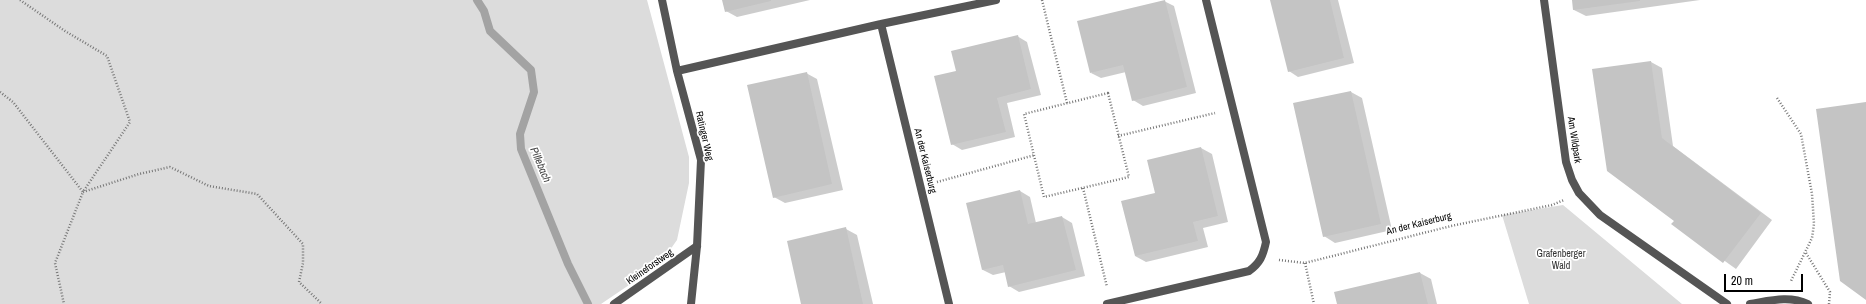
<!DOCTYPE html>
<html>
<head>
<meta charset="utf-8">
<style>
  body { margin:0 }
  #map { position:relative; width:1866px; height:304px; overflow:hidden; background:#fff; font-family:"Archivo Narrow",sans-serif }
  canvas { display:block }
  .scale { position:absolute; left:1724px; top:274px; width:79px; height:18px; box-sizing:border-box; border:2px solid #000; border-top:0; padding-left:5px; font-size:12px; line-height:14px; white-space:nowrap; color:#000; -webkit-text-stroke:3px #fff; paint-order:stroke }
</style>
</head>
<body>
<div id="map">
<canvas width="1866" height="304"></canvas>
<div class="scale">20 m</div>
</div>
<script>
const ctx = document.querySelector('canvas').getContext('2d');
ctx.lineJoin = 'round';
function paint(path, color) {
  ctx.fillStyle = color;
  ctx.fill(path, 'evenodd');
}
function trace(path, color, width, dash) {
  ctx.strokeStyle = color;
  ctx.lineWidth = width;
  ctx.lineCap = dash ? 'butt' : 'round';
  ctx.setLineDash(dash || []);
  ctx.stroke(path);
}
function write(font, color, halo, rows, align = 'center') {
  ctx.font = font + ' "Archivo Narrow",sans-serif';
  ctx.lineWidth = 3.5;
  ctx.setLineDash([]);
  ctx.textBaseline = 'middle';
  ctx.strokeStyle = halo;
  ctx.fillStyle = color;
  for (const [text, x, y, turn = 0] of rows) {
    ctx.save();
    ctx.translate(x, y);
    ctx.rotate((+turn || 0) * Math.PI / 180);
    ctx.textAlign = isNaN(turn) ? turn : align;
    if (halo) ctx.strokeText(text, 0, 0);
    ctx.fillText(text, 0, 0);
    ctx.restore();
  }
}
paint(new Path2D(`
  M0 0H647L689 157V183L677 240 660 264 601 304H0Z
  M1563 205 1682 304H1529L1502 215Z`), '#dcdcdc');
paint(new Path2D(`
  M723 0H810L737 17 726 11Z
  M1271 0H1338L1354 63 1298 77 1289 71Z
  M1573 0H1700L1586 16 1574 10Z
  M1164 1 1174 6 1196 93 1143 106 1133 100 1126 72 1101 78 1091 73Z
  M1017 36 1027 42 1041 95 1007 103 1015 137 962 150 952 144Z
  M1651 62 1662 68 1673 146 1772 220 1736 269 1673 224 1675 221 1608 170Z
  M806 73 817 79 843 190 785 203 774 197Z
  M1351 92 1362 98 1392 230 1335 243 1324 236 1294 104Z
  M1201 148 1212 154 1228 222 1203 228 1208 247 1146 262 1135 256 1156 194Z
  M1020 191 1030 197 1036 223 1062 217 1072 223 1085 276 1019 292 1009 286 1006 272 993 275 983 270 967 204Z
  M846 229 857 235 873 304H802Z
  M1420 273 1431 279 1437 304H1338Z`), '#0003');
trace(new Path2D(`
  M477 0 484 11 490 31 531 70 534 92 520 134 521 149 568 264 588 304`), '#a3a3a3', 8);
paint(new Path2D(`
  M722 0H771V1L725 12Z
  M1165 0 1187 87 1132 101 1123 65 1090 73 1077 21Z
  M1270 0H1330L1344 58 1288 72Z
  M1572 0H1640V1L1573 10Z
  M1018 35 1031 89 997 98 1006 132 951 145 934 76 956 71 951 51Z
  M1651 61 1662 138 1761 213 1723 263 1671 224 1674 221 1607 171 1592 69Z
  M807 72 832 184 773 198 747 85Z
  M1351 91 1381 224 1323 237 1293 103Z
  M1866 102V300L1840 281 1816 109Z
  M1201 147 1218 216 1193 222 1198 241 1135 256 1121 201 1155 193 1147 160Z
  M1020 190 1028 224 1062 216 1076 270 1008 287 1003 265 982 270 966 203Z
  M846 227 863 304H801L787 241Z
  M1420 272 1428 304H1337L1334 292Z`), '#c4c4c4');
trace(new Path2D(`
  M20 0 65 31 107 56 130 122 83 192
  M1042 0 1067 103
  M0 92 13 102 83 192 55 263 64 304
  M1108 93 1129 177 1044 197 1024 114Z
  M1777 98 1801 134 1812 194 1814 224 1812 238 1791 281
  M1118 136 1215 113
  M937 182 1035 155
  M1083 188 1107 287
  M83 192 139 174 170 167 209 186 257 194 303 244V263L299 282 322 304
  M1806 253 1830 292 1829 304
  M1279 260 1305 263 1451 226 1552 205 1564 200
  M1305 263 1314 304`), '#777', 2.5, [1, 2]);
trace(new Path2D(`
  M614 304 697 246`), '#555', 8);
trace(new Path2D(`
  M662 0 677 71 701 160 697 246 691 304
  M1544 0 1566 162 1572 180 1579 193 1600 215 1727 304
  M881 24 949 304
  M677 71 881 24 996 0
  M1107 304 1249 271C1260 263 1263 256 1266 242L1206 0
  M1750 304C1769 301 1789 295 1808 304`), '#555', 8);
write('10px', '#000', '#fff', [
  ["Ratinger Weg",704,136,77],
  ["Am Wildpark",1574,140,81],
  ["An der Kaiserburg",925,161,76],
  ["An der Kaiserburg",1419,224,-14],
  ["Kleineforstweg",650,267,-35]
]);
write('10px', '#333', '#fff', [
  ["Grafenberger",1561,254],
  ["Wald",1561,266]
]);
write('italic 11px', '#444', '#fff', [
  ["Pillebach",540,165,67]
]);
</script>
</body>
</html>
